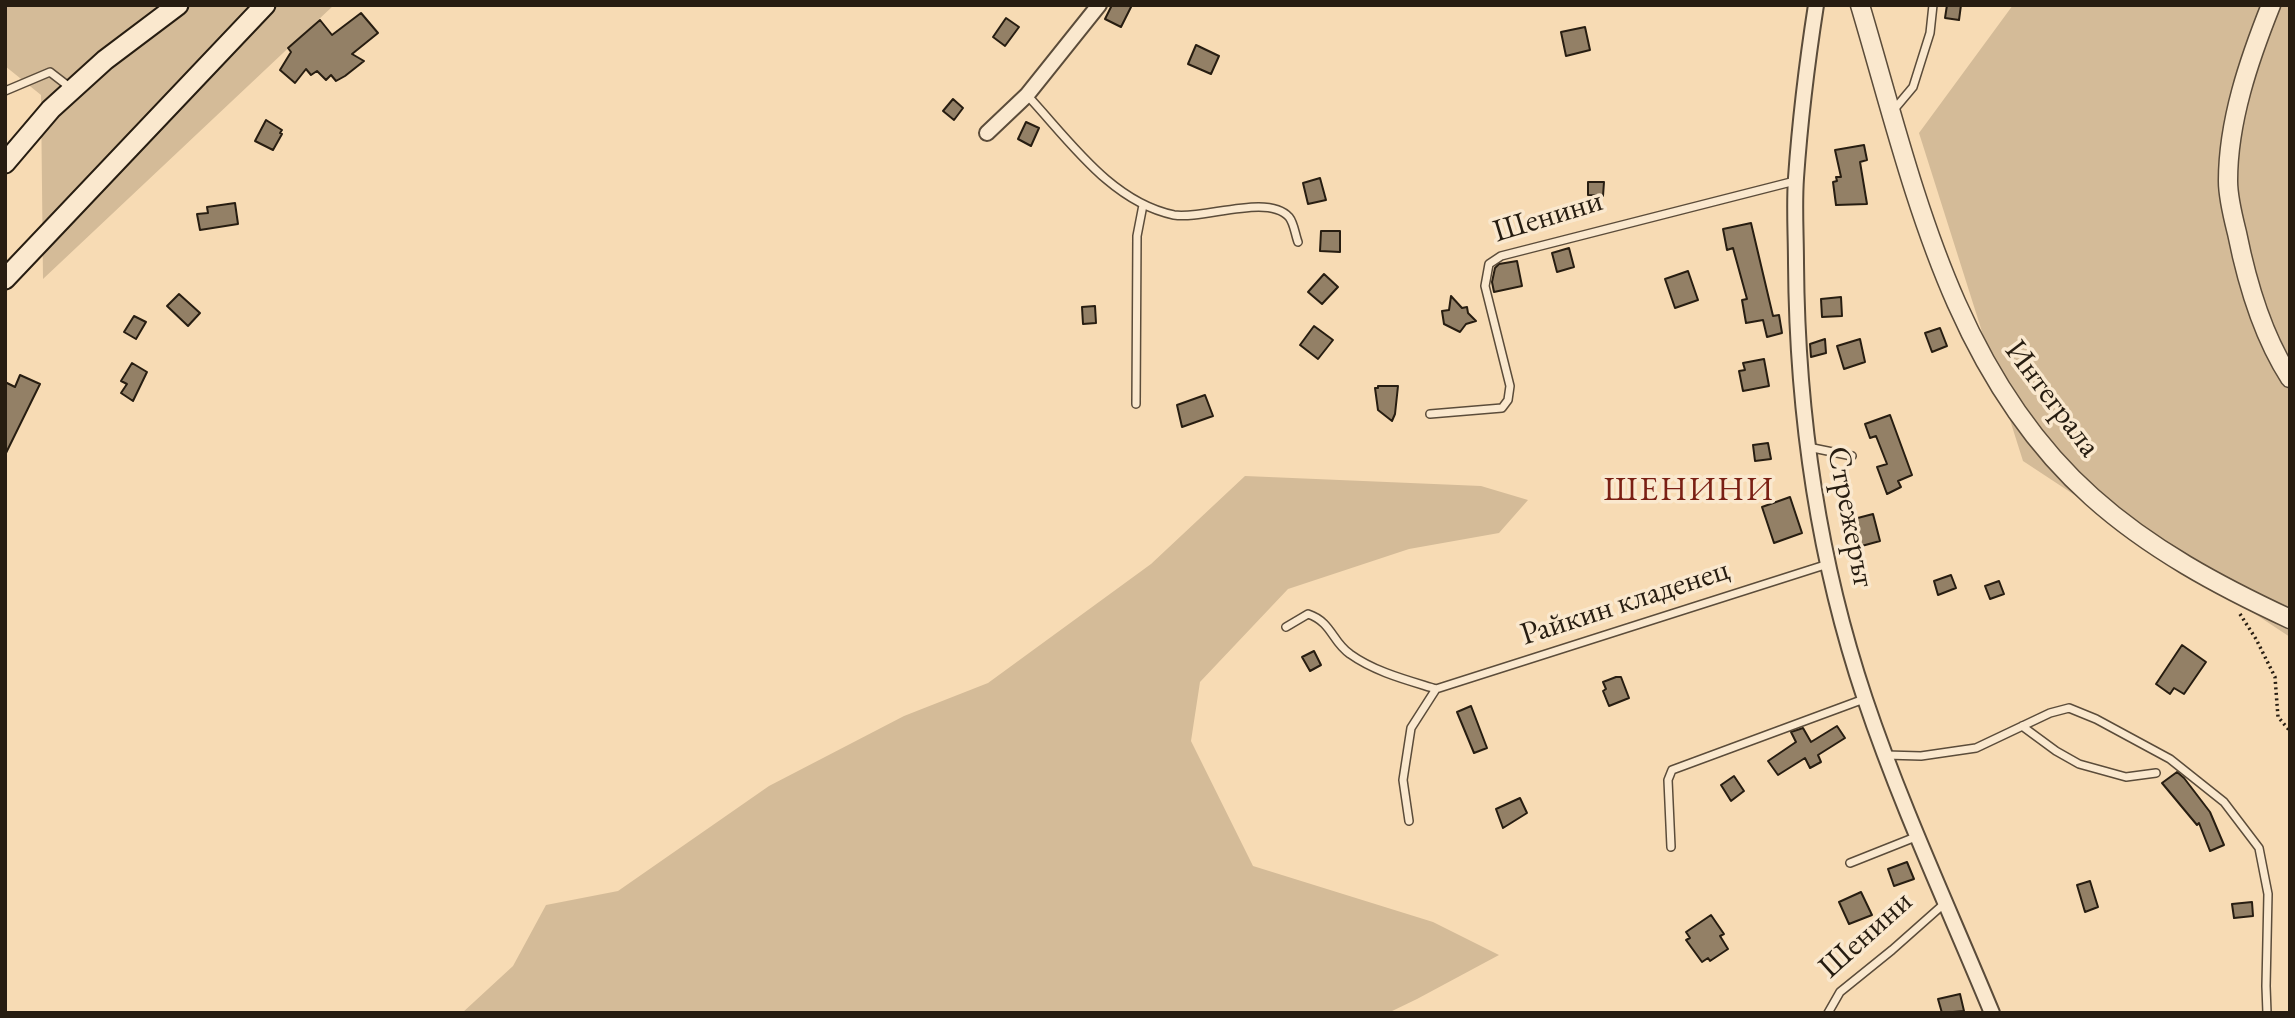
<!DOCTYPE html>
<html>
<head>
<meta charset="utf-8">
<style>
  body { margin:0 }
  #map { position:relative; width:2295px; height:1018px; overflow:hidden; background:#f7dbb4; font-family:"EB Garamond",serif }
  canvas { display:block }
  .frame { position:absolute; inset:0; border:7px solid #271d11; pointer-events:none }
</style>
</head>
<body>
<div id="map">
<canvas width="2295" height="1018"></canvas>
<div class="frame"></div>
</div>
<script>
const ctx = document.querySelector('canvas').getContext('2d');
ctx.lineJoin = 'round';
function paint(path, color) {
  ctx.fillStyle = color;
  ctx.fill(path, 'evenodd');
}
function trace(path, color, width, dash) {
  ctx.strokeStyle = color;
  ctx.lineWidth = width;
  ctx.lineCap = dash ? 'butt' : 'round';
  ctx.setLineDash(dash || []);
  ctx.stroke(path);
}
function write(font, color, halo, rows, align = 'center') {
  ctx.font = font + ' "EB Garamond",serif';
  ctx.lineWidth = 7;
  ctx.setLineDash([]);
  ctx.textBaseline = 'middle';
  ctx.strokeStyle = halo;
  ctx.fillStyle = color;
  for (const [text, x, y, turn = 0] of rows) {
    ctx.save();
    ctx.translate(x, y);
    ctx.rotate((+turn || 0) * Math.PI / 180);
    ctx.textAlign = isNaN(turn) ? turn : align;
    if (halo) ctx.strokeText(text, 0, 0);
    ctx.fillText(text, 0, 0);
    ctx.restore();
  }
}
paint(new Path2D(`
  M5 5H334L43 279 41 95 5 66Z
  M2013 5H2290V637L2023 461 1919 133Z
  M1245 476 1481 486 1528 500 1499 533 1409 549 1288 589 1200 682 1191 741 1253 866 1433 922 1499 955 1417 999 1388 1013H462L513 966 546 905 618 891 769 786 904 716 988 683 1151 564Z`), '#d4bb98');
const building = new Path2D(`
  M1112 5H1132L1121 27 1105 19Z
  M1947 5H1961L1959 20 1945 18Z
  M361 13 378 33 352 54 364 61 345 76 336 81 331 75 326 80 317 71 311 75 306 69 295 83 280 70 291 52 288 48 320 20 332 35Z
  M1006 18 1019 27 1005 46 993 37Z
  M1585 27 1590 50 1566 56 1561 32Z
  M1196 45 1219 56 1211 74 1188 64Z
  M953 99 963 108 954 120 943 111Z
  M266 120 282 130 280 133 282 134 273 150 255 141Z
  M1026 122 1039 128 1031 146 1018 139Z
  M1864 145 1867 160 1860 162 1867 204 1836 205 1833 182 1837 181 1836 177H1841L1835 150Z
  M1320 178 1326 200 1308 204 1303 183Z
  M1588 182H1604L1603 196 1588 195Z
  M235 203 238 224 200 230 197 214 208 213 207 207Z
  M1751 223 1773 316 1779 315 1782 333 1767 337 1763 320 1746 323 1742 300 1747 299 1733 248 1727 250 1723 229Z
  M1321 231H1340V252L1320 251Z
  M1569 248 1574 267 1557 272 1552 253Z
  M1517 261 1522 286 1494 292 1492 282 1495 268 1499 264Z
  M1688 271 1698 300 1675 308 1665 279Z
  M1324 274 1338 287 1322 304 1308 292Z
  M179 294 200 313 188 326 167 306Z
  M1451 296 1462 308 1467 307 1468 313 1476 321 1466 324 1460 332 1444 324 1442 311 1449 310Z
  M1841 297 1842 316 1822 317 1821 299Z
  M1095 306 1096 323 1083 324 1082 307Z
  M134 316 146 322 136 339 124 332Z
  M1314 326 1333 340 1318 359 1300 345Z
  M1940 328 1947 346 1932 352 1925 333Z
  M1825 339 1826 353 1811 357 1810 344Z
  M1860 339 1865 362 1844 369 1837 346Z
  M1764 359 1769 386 1743 391 1739 371 1745 370 1743 363Z
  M132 363 147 372 133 401 121 393 127 384 121 381Z
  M20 375 40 384 5 455V382L15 387Z
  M1378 386H1398L1395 414 1392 421 1378 410 1375 388H1378Z
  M1205 395 1213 416 1182 427 1177 405Z
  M1890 415 1912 475 1898 481 1901 487 1887 494 1877 467 1887 464 1876 436 1870 438 1865 424Z
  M1768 443 1771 459 1755 461 1753 445Z
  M1790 497 1802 533 1774 543 1762 507Z
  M1873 514 1880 541 1858 547 1850 520Z
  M1951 575 1956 588 1938 595 1934 581Z
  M1999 581 2004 594 1990 599 1985 586Z
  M2182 645 2206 662 2184 694 2174 688 2170 694 2156 684Z
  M1314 651 1321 665 1310 671 1302 657Z
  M1616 677H1621L1629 698 1609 706 1603 691 1606 689 1603 682Z
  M1471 706 1487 748 1474 753 1457 712Z
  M1837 726 1845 738 1818 755 1821 762 1810 768 1805 758 1778 775 1768 761 1796 742 1791 732 1803 728 1811 742Z
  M2177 772 2184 778 2210 812 2224 845 2210 851 2199 823 2197 825 2162 783Z
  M1734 776 1744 791 1731 801 1721 785Z
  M1520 798 1527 813 1503 828 1496 809Z
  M1907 862 1914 879 1894 886 1888 869Z
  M2090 881 2098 907 2085 912 2077 885Z
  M1861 892 1872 915 1849 924 1839 902Z
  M2252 902 2253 916 2234 918 2232 904Z
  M1711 915 1724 934 1720 936 1728 949 1710 961 1708 958 1702 962 1686 940 1690 938 1686 932Z
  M1960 994 1964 1011 1942 1013 1938 999Z`);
paint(building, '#938066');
trace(building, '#271d11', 2);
const service = new Path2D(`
  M5 91 50 72 72 89
  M1027 95C1069 140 1111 202 1174 215 1203 220 1268 193 1289 217 1294 223 1295 234 1298 242
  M1892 112 1913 87 1930 33 1933 5
  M1136 404 1137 236 1143 205
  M1430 414 1502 408 1508 400 1510 386 1485 286 1489 264 1501 256 1795 181
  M1808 447 1852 456
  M1286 627 1308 614C1332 622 1332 642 1350 654 1375 672 1407 680 1436 689
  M1436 689 1828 564
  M2022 726 2056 751 2079 764 2126 777 2156 773
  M1886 755 1921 756 1976 748 2050 713 2069 708 2096 719 2170 759 2224 802 2259 848 2268 894 2266 986 2267 1013
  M1409 821 1403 780 1411 728 1436 689
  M1671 847 1668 780 1672 770 1864 699
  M1850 863 1918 836
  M1828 1013 1840 992 1892 950 1945 903`);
const minor = new Path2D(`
  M1816 5C1807 63 1800 120 1796 178 1794 206 1796 235 1796 263 1797 410 1818 559 1865 699 1901 806 1949 909 1992 1013
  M987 133 1027 95 1099 5`);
const tertiary = new Path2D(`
  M1860 5C1912 179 1950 371 2092 497 2150 549 2219 586 2290 619
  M2271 5C2249 60 2228 121 2228 181 2228 198 2233 217 2237 233 2247 283 2262 335 2290 378`);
const secondary = new Path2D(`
  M5 163 51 109 105 60 178 5
  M5 279 265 5`);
trace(service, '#5b4c3a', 10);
trace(minor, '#5b4c3a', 18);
trace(tertiary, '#5b4c3a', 21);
trace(secondary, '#271d11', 23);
trace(new Path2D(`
  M2240 614 2256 639 2275 677 2278 717 2290 731`), '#271d11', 3.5, [2, 3.5]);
trace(service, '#fae8ce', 7);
trace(minor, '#fae8ce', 14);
trace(tertiary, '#fae8ce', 18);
trace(secondary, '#fae8ce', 19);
write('32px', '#271d11', '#fae8ce', [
  ["Шенини",1548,217,-17],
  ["Интеграла",2052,399,53],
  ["Стрежерът",1850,517,79],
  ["Райкин кладенец",1625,603,-18],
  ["Шенини",1866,935,-42]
]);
ctx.letterSpacing = '2px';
write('33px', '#7a1f14', '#fae8ce', [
  ["ШЕНИНИ",1689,491]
]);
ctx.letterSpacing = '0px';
</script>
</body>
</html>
